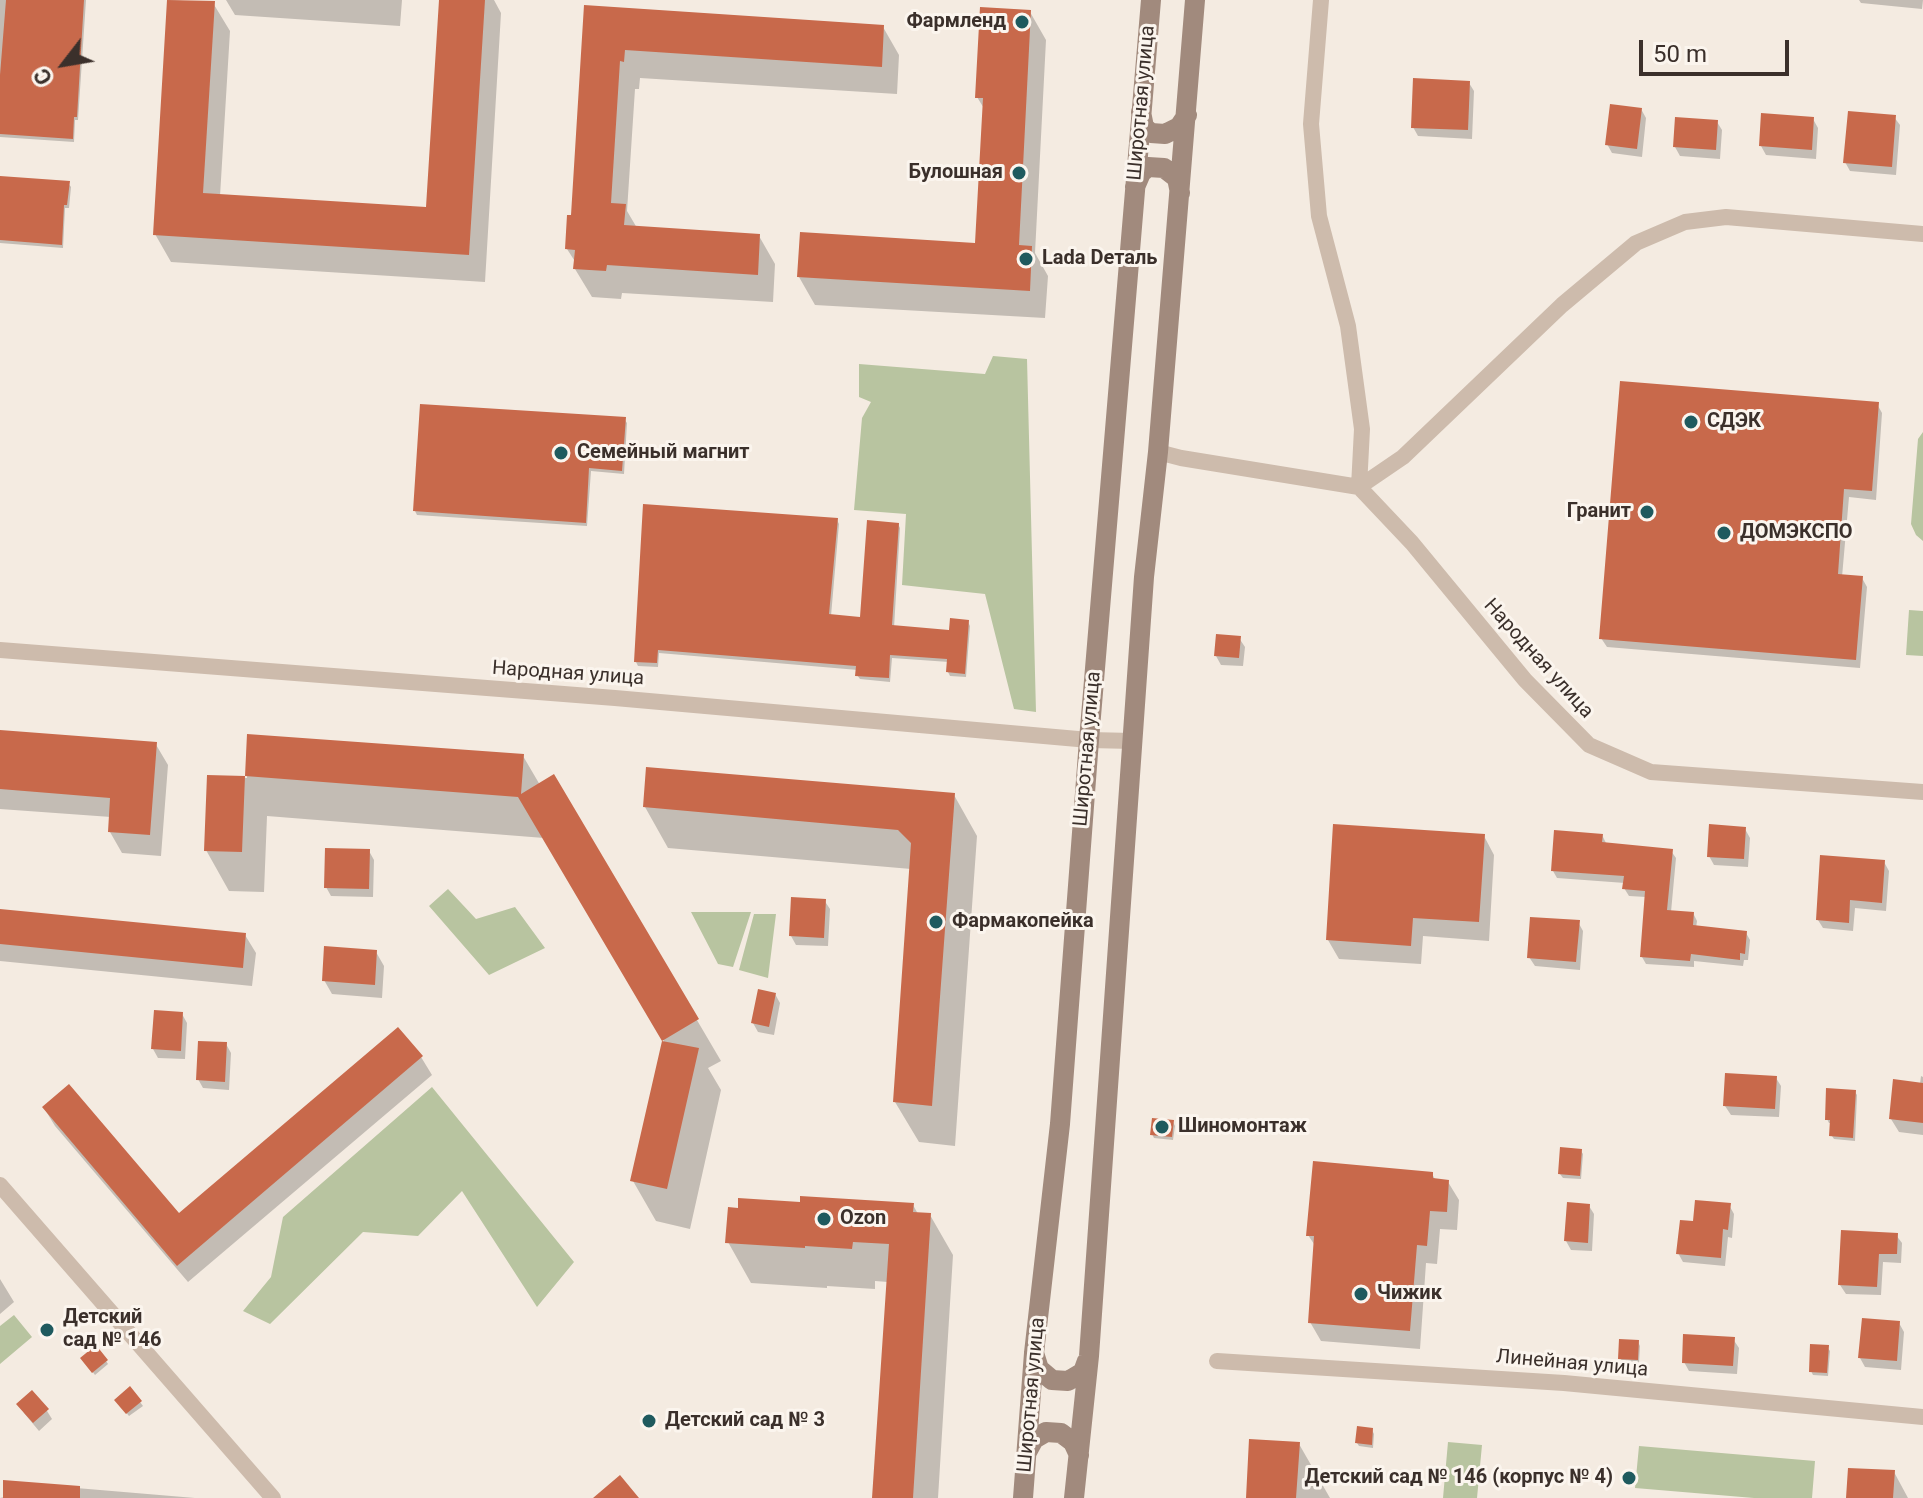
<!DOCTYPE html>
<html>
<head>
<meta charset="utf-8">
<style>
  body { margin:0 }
  #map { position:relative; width:1923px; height:1498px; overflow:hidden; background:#f4ebe1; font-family:Roboto,sans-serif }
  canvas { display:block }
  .north { position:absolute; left:24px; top:24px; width:80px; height:80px; -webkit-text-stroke:6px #fbf5ee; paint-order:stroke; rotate:239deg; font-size:22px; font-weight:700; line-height:32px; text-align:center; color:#3b302b }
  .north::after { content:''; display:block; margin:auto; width:28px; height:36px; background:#3b302b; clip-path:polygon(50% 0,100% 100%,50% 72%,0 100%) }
  .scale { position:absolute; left:1639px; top:40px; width:150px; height:36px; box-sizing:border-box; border:4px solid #3b302b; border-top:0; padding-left:10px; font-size:24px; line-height:28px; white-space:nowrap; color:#3b302b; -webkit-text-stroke:6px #fbf5ee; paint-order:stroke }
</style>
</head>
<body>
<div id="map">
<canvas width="1923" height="1498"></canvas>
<div class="north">С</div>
<div class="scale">50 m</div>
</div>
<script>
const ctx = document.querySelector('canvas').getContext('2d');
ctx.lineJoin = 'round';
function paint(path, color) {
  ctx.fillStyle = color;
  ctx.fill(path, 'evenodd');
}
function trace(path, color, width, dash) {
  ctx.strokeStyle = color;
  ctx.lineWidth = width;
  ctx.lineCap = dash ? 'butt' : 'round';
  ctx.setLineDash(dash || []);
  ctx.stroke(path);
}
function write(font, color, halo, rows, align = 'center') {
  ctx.font = font + ' Roboto,sans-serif';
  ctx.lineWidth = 6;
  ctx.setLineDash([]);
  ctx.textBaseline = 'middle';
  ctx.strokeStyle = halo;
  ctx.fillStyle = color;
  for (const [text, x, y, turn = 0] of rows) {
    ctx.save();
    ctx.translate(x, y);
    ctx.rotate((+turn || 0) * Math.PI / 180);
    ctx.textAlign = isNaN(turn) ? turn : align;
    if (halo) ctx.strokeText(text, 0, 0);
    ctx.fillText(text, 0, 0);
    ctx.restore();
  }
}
paint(new Path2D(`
  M993 356 1027 359 1036 712 1014 709 985 594 902 585 906 514 854 510 862 418 871 402 859 397V364L985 374Z
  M1923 432V541L1916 535 1911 524 1918 439Z
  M1909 610 1923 611V656L1906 655Z
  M448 889 476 919 515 907 545 948 489 975 429 906Z
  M691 912H751L733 967 718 964Z
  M754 914H776L768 978 739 970Z
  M432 1087 574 1262 537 1307 462 1191 418 1236 363 1232 270 1324 243 1311 271 1277 283 1217Z
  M14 1315 32 1337 0 1364V1326Z
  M1448 1442 1482 1445 1477 1498H1443Z
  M1639 1446 1815 1461 1812 1498H1754L1635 1488Z`), '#b8c4a0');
paint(new Path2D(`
  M0 0H86L78 120H75L74 142 0 137Z
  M169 0 213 3 230 31 220 196 427 209 441 0H494L501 13 485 282 171 262 155 234Z
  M226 0H402L400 26 235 15Z
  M1859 0H1923L1922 9 1861 3Z
  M586 8 883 27 899 55 897 94 640 78 639 89H635L627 211 637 228 759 236 775 264 773 302 622 293 621 299 592 297 575 269 576 263 567 249 573 217Z
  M1030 12 1046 40 1035 253 1048 276 1045 318 815 305 799 277 977 245 985 110 977 97Z
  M1469 83 1474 91 1472 139 1418 136 1413 127Z
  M1641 109 1646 118 1642 157 1612 153 1607 144Z
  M1894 117 1900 125 1896 175 1850 171 1845 162Z
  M1813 119 1818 128 1816 159 1766 155 1761 146Z
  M1717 122 1722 130 1720 159 1680 156 1675 147Z
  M0 178 68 183 71 187 69 208H65L63 248 0 243Z
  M1877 404 1882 413 1876 500 1849 497 1842 577 1862 578 1867 587 1860 668 1607 647 1601 638Z
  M624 419 627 423 624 474 591 471 587 526 417 515 415 511Z
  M837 520 839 524 831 616 862 619 898 524 900 528 894 628 951 632 968 622 970 626 966 677 950 676 948 672 949 662 892 658 890 682 860 679 857 675 858 670 659 653 658 667 638 666 636 662Z
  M1239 638 1245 647 1243 666 1221 665 1216 656Z
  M0 732 155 743 168 765 161 856 122 853 110 832 111 817 0 809Z
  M249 736 523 756 540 785 554 777 721 1061 708 1068 721 1090 690 1229 656 1221 633 1181 664 1041 544 838 267 816 264 892 229 891 206 850 209 777 247 778Z
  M954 795 977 836 955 1146 919 1142 895 1102 911 869 668 848 645 807Z
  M1745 829 1750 838 1748 867 1714 865 1709 856Z
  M1602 835 1606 843 1671 851 1676 858 1671 912 1693 913 1697 921 1696 928 1746 933 1750 940 1748 960H1744L1743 966 1694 961V967L1646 964 1642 957 1646 897 1629 896 1624 888 1625 883 1557 878 1553 871Z
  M1484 836 1494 855 1489 941 1423 936 1421 964 1339 959 1328 940Z
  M369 851 374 860 373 897 331 896 326 887Z
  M1884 862 1889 871 1886 911 1855 908 1853 931 1823 928 1818 920Z
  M824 900 830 909 828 946 796 945 791 936Z
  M0 912 245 935 256 953 252 986 0 961Z
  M1578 922 1583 931 1580 970 1535 966 1529 957Z
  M376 952 384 966 382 998 332 994 324 980Z
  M775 994 780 1003 774 1035 758 1032 753 1023Z
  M182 1014 187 1023 185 1059 158 1058 153 1049Z
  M226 1044 231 1053 229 1090 203 1088 198 1079Z
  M421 1057 432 1075 188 1282 55 1126 44 1108 179 1216Z
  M1921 1076 1923 1077V1135L1899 1132 1891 1119 1920 1084Z
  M1776 1078 1781 1086 1779 1117 1731 1115 1725 1106Z
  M1855 1092 1857 1095 1855 1141 1834 1139 1832 1136V1123H1829L1827 1119Z
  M1173 1122 1175 1126 1173 1140 1154 1138 1152 1134Z
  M1581 1151 1583 1154 1581 1179 1563 1178 1560 1174Z
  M1432 1174 1436 1181 1448 1182 1459 1200 1457 1230 1440 1229 1437 1264 1426 1263 1420 1349 1321 1341 1310 1322 1316 1247 1308 1235Z
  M802 1204 913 1205 918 1214 930 1215 953 1255 938 1498H874L888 1282 875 1281V1289L827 1286V1288L751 1283 728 1242Z
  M1729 1205 1734 1214 1732 1238 1728 1237 1725 1266 1683 1262 1678 1253 1694 1224Z
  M1589 1206 1594 1214 1592 1251 1571 1250 1566 1241Z
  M1896 1235 1902 1243 1901 1263 1883 1262 1881 1295 1846 1294 1840 1285Z
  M0 1279 14 1302 0 1314Z
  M1899 1323 1904 1332 1901 1370 1865 1367 1860 1358Z
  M1733 1339 1739 1348 1737 1374 1689 1371 1684 1362Z
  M1638 1342 1640 1346 1639 1363 1623 1362 1620 1358Z
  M1827 1347 1830 1351 1828 1376 1813 1375 1811 1371Z
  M106 1361 108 1364 95 1375 85 1362Z
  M140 1402 143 1406 129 1416 119 1404Z
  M19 1404 47 1411 52 1419 39 1431 24 1413Z
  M1372 1430 1374 1434 1373 1448 1359 1446 1357 1443Z
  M1299 1444 1330 1498H1248Z
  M1894 1472 1908 1498H1848Z
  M5 1482 195 1498H0L5 1497Z`), '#0003');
paint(new Path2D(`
  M6 0H84L77 117H74L73 139 0 134V75Z
  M167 0 215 1 203 193 426 207 439 0H485L469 255 153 235Z
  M584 5 884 25 882 67 625 50 624 62 620 61 611 203 626 204 624 225 760 234 758 275 607 265 606 271 573 269 575 250 565 249 567 215H571Z
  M980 7 1031 10 1019 245 1032 246 1030 291 797 277 800 232 975 243 983 98H975Z
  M1413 78 1470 81 1468 130 1411 128Z
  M1610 104 1642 108 1637 149 1605 145Z
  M1848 111 1896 115 1892 167 1843 163Z
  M1761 113 1814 117 1812 150 1759 146Z
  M1675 117 1718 120 1716 150 1673 147Z
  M0 176 70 181 67 205H64L62 245 0 240Z
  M1620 381 1879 402 1872 491 1844 489 1838 574 1863 576 1856 660 1599 639Z
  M420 404 626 417 622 471 589 468 586 523 413 511Z
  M643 504 838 518 829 614 860 617 867 520 899 523 892 625 949 630 950 618 969 620 965 674 946 672 947 659 890 655 889 678 855 676 856 666 658 650 657 663 634 662Z
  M1216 634 1241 636 1239 658 1214 656Z
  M0 730 157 742 150 835 108 832 110 798 0 789Z
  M247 734 524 754 521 794 554 774 699 1019 662 1041 518 797 245 776Z
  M646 767 955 793 932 1106 893 1102 911 843 898 830 643 807Z
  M207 775 245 776 242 852 204 851Z
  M1333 824 1485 834 1479 922 1413 918 1411 946 1326 940Z
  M1709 824 1746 827 1744 859 1707 857Z
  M1554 830 1603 834 1602 842 1673 849 1667 910 1694 912 1693 925 1747 931 1745 954 1740 953V960L1691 954 1690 961 1640 957 1645 891 1622 889 1624 876 1551 871Z
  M325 848 370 849 369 889 324 888Z
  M1820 855 1885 860 1882 903 1850 900 1849 923 1816 920Z
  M791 897 826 899 824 938 789 936Z
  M0 909 246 933 243 968 0 944Z
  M1530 917 1580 920 1576 962 1527 958Z
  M324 946 377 950 375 985 322 981Z
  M758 989 776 993 769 1027 751 1023Z
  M154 1010 183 1012 181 1051 151 1049Z
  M398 1027 423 1056 177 1266 42 1107 69 1084 179 1213Z
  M198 1041 227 1042 225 1082 196 1080Z
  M662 1041 699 1048 667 1189 630 1181Z
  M1725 1073 1777 1076 1775 1109 1723 1106Z
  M1893 1079 1923 1083V1123L1889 1119Z
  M1826 1088 1856 1090 1853 1138 1829 1136 1830 1120H1825Z
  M1152 1118 1174 1120 1172 1137 1150 1135Z
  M1560 1147 1582 1149 1580 1176 1558 1174Z
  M1313 1161 1433 1172V1178L1449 1180 1447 1212 1430 1211 1427 1246 1417 1245 1410 1331 1308 1323 1314 1236H1306Z
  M800 1196 914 1203 913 1212 931 1213 913 1498H872L889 1244 853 1242 852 1249 805 1246V1248L725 1243 728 1207 738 1208V1198L800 1202Z
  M1695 1200 1731 1203 1728 1230 1723 1229 1721 1258 1676 1254 1680 1220 1693 1221Z
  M1567 1202 1590 1204 1588 1243 1564 1241Z
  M1841 1230 1898 1233 1897 1254H1879L1877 1287 1838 1285Z
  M1862 1318 1900 1321 1897 1361 1858 1358Z
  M1683 1334 1735 1337 1733 1366 1682 1363Z
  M1619 1339 1639 1340 1638 1360 1618 1359Z
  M1810 1344 1829 1345 1827 1373 1809 1372Z
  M96 1345 108 1360 92 1373 80 1358Z
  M130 1386 142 1401 126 1414 114 1400Z
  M32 1390 49 1409 33 1423 16 1404Z
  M1357 1426 1373 1428 1372 1445 1355 1443Z
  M1249 1439 1300 1442 1296 1498H1246Z
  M1848 1468 1895 1470 1893 1498H1846Z
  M620 1475 639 1498H593Z
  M3 1480 80 1486V1498H3Z`), '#c8694b');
trace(new Path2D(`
  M1321 0 1311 124 1319 216 1348 326 1362 429 1359 487
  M1158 452 1181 458 1359 487 1412 543 1525 680 1589 745 1651 772 1923 792
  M1359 487 1403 457 1562 305 1636 243 1685 222 1726 217 1923 234
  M0 650 615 698 1089 740 1133 741
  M0 1185 273 1498
  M1217 1361 1564 1383 1923 1417`), '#cdbbac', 16);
trace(new Path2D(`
  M1141 112 1144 127 1151 133 1165 134 1179 127 1187 115
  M1135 187 1141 173 1148 167 1164 168 1177 178 1180 193
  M1034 1353 1039 1369 1052 1380 1068 1381 1083 1372 1087 1361
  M1027 1452 1034 1439 1046 1432 1061 1433 1073 1442 1079 1455
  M1023 1498 1034 1353 1060 1124 1089 740 1151 0
  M1074 1498 1089 1356 1144 577 1158 452 1195 0`), '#a18a7d', 20);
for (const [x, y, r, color] of [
  [1022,22,8,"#1f5a5e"],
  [1019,173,8,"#1f5a5e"],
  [1026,259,8,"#1f5a5e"],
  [1691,422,8,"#1f5a5e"],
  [561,453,8,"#1f5a5e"],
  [1647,512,8,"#1f5a5e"],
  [1724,533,8,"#1f5a5e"],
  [936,922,8,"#1f5a5e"],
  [1162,1127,8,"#1f5a5e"],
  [824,1219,8,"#1f5a5e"],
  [1361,1294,8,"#1f5a5e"],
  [47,1330,8,"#1f5a5e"],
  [649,1421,8,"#1f5a5e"],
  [1629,1478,8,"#1f5a5e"]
]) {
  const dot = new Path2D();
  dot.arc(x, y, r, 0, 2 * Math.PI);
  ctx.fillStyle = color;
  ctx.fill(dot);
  trace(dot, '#fbf5ee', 3);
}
write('bold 20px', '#3b302b', '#fbf5ee', [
  ["Фармленд",1006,22,"right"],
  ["Булошная",1003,173,"right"],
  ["Lada Dеталь",1042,259],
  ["СДЭК",1707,422],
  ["Семейный магнит",577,453],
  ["Гранит",1631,512,"right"],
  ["ДОМЭКСПО",1740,533],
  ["Фармакопейка",952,922],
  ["Шиномонтаж",1178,1127],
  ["Ozon",840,1219],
  ["Чижик",1377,1294],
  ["Детский",63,1318],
  ["сад № 146",63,1341],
  ["Детский сад № 3",665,1421],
  ["Детский сад № 146 (корпус № 4)",1613,1478,"right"]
], 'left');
write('20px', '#3b302b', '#fbf5ee', [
  ["Широтная улица",1142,103,-85],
  ["Народная улица",1538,659,48],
  ["Народная улица",568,674,4],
  ["Широтная улица",1088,749,-85],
  ["Линейная улица",1572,1364,5],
  ["Широтная улица",1032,1395,-85]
]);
</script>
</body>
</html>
